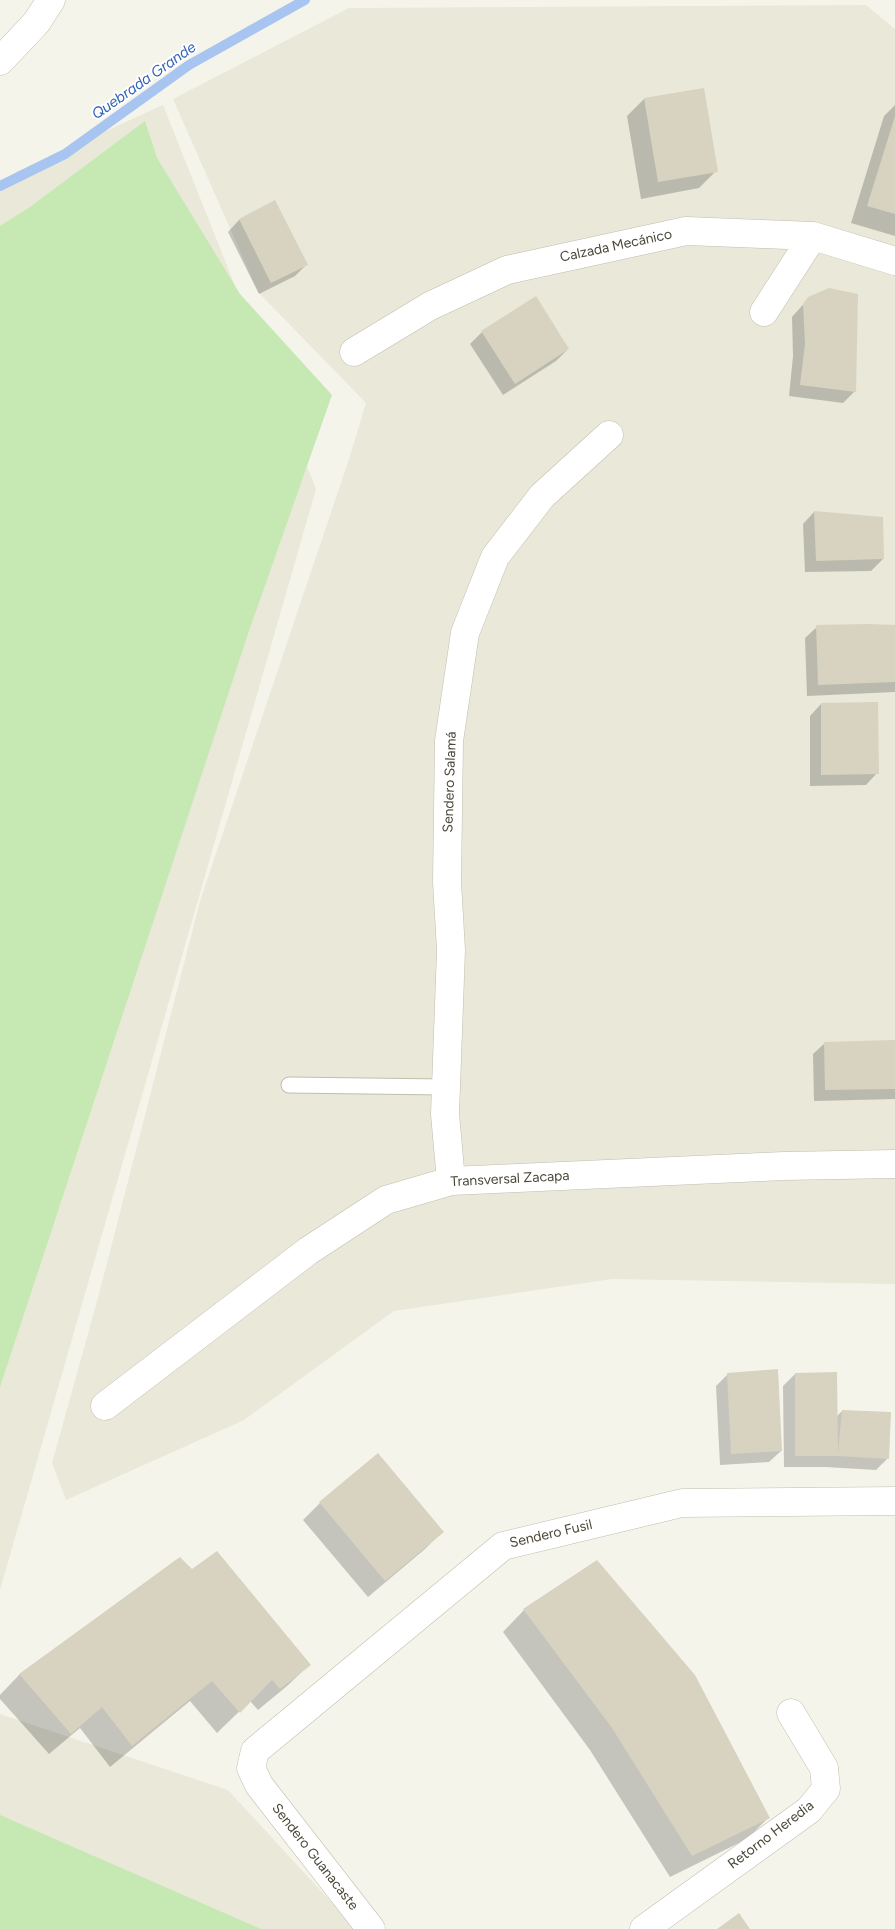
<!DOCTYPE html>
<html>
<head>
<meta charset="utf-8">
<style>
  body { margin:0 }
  canvas { display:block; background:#f5f4eb }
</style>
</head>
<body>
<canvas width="895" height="1929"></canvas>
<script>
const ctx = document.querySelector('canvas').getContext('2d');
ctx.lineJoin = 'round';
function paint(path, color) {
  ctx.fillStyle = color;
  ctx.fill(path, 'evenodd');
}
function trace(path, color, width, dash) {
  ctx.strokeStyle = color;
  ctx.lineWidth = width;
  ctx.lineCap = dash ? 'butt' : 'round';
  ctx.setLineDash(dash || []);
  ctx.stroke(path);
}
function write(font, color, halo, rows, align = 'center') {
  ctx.font = font + ' Figtree,sans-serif';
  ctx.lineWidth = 4;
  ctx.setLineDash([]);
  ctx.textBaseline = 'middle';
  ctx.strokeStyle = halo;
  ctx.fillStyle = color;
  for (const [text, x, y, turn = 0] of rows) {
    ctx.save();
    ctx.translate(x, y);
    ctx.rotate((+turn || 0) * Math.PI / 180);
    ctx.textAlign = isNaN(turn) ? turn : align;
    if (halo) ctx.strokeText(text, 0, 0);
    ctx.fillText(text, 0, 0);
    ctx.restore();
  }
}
paint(new Path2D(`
  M866 5 895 29V1284L612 1279 394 1311 244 1420 66 1500 52 1463 98 1298 200 901 349 459 366 403 258 292 173 99 349 8Z
  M163 105 316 489 0 1590V184L16 172Z
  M0 1714 228 1790 356 1929H0Z`), '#e9e8d9');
paint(new Path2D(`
  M145 121 157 158 240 294 332 395 249 631 0 1387V226L30 207Z
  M0 1815 261 1929H0Z`), '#c6e9b4');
paint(new Path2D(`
  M644 99 716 171 699 188 641 199 627 116Z
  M895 105V236L851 223 884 116Z
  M275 202 307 264 295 276 259 294 228 232 239 220Z
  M535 298 568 349 556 361 503 395 470 344 482 332Z
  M809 298 855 391 843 403 789 396 793 356 792 317Z
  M814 512 883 559 871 571 805 572 803 524Z
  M895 626V692L807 696 805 638 817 627Z
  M821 704 877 773 866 785 810 786V716Z
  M895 1041V1099L814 1101 813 1054 825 1043Z
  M728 1374 781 1451 769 1462 720 1465 716 1386Z
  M795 1374 836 1417 842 1411 887 1459 876 1470 825 1467H784L783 1386Z
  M378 1455 442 1532 425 1549 368 1597 303 1520 320 1503Z
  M179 1558 191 1571 309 1665 287 1686 258 1710 250 1701 217 1733 190 1701 110 1767 80 1728 49 1754 0 1699V1695L19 1675Z
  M524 1610 768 1818 747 1839 670 1877 590 1750 503 1632Z`), '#0003');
trace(new Path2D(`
  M0 186 65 154 189 65 305 0`), '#a8c4f1', 10);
paint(new Path2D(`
  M704 88 718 172 658 182 644 98Z
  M895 116V214L867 206Z
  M275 200 308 265 271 283 239 219Z
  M829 288 858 294 856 392 800 385 805 344 803 304 808 297Z
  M536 296 569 349 515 384 481 331Z
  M814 511 883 517 884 559 816 561Z
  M867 624 895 625V682L818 685 816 625Z
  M878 702 879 774 821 775V703Z
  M895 1040V1089L825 1090 824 1042Z
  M778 1369 782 1451 731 1454 727 1373Z
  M837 1372 838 1453 842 1410 891 1412 889 1459 838 1456H795V1373Z
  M378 1453 444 1532 385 1581 319 1502Z
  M217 1551 311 1665 280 1689 272 1680 240 1713 212 1681 132 1746 102 1707 71 1734 19 1674 180 1557 192 1569Z
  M597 1560 695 1675 770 1818 692 1856 612 1728 523 1609Z
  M739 1913 750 1929H717Z`), '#d7d3c0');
const service = new Path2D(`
  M289 1085 445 1087`);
const minor = new Path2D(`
  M0 61 36 23 51 0
  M764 312 813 236
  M354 352 430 306 507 270 686 231 813 236 895 261
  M451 1181 445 1114 451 950 447 882 449 741 465 633 495 557 542 496 609 435
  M105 1406 308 1251 386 1200 451 1181 784 1166 895 1164
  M371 1929 259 1785 251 1768 255 1751 503 1546 682 1503 895 1501
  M644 1929 809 1810 826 1789 824 1768 791 1713`);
trace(service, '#c1bead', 17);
trace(minor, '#c1bead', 29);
trace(service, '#fff', 15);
trace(minor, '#fff', 28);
write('14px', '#4a4738', '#fff', [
  ["Calzada Mecánico",616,246,-12],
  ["Sendero Salamá",450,782,-88],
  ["Transversal Zacapa",510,1179,-3],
  ["Sendero Fusil",551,1534,-13],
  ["Retorno Heredia",771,1835,-37],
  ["Sendero Guanacaste",315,1857,52]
]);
write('italic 15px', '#3062b8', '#fff', [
  ["Quebrada Grande",144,81,-35]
]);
</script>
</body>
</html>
